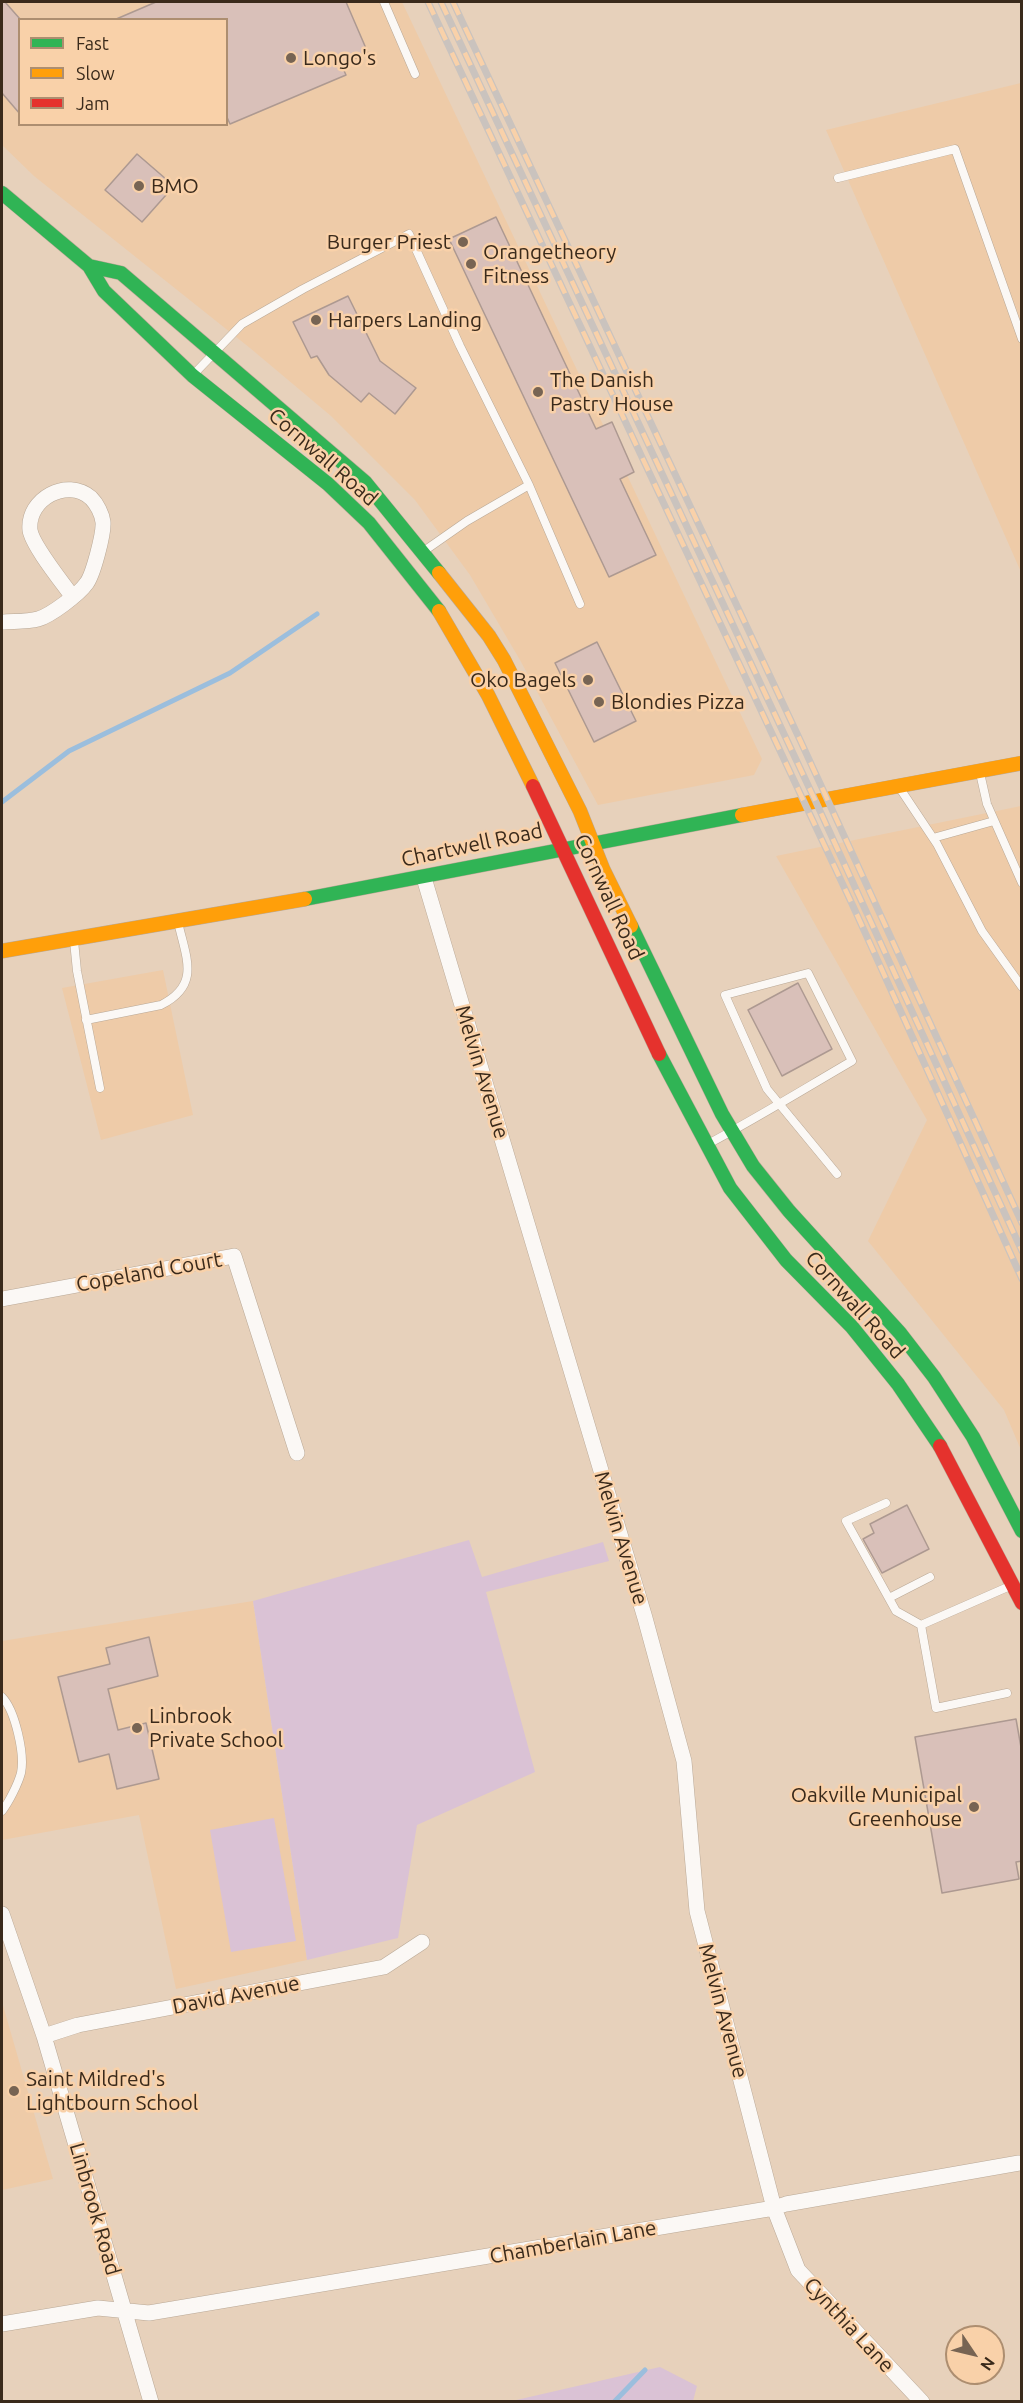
<!DOCTYPE html>
<html>
<head>
<meta charset="utf-8">
<style>
  body { margin:0 }
  #map { position:relative; width:1023px; height:2403px; overflow:hidden; background:#e7d1bb; font-family:Ubuntu,sans-serif }
  canvas { display:block }
  .frame { position:absolute; inset:0; border:3px solid #3a2a1b; pointer-events:none }
  .legend { position:absolute; left:18px; top:18px; width:210px; height:108px; box-sizing:border-box; background:#f9d1a9; border:2px solid #ad8e70; margin:0; padding:8px 10px; list-style:none; font-size:18px; color:#3a2a1b }
  .legend li { display:flex; align-items:center; gap:12px; height:30px }
  .legend b { width:30px; border:2px solid #ad8e70 }
  .north { position:absolute; left:945px; top:2325px; width:60px; height:60px; box-sizing:border-box; background:#f9d1a9; border:2px solid #ad8e70; border-radius:50%; rotate:125deg; font-size:16px; font-weight:700; line-height:24px; text-align:center; color:#3a2a1b }
  .north::after { content:''; display:block; margin:auto; width:21px; height:27px; background:#776453; clip-path:polygon(50% 0,100% 100%,50% 72%,0 100%) }
</style>
</head>
<body>
<div id="map">
<canvas width="1023" height="2403"></canvas>
<div class="frame"></div>
<ul class="legend">
<li><b style="height:8px;background:#30b455"></b>Fast</li>
<li><b style="height:8px;background:#ff9f0a"></b>Slow</li>
<li><b style="height:8px;background:#e5322d"></b>Jam</li>
</ul>
<div class="north">N</div>
</div>
<script>
const ctx = document.querySelector('canvas').getContext('2d');
ctx.lineJoin = 'round';
function paint(path, color) {
  ctx.fillStyle = color;
  ctx.fill(path, 'evenodd');
}
function trace(path, color, width, dash) {
  ctx.strokeStyle = color;
  ctx.lineWidth = width;
  ctx.lineCap = dash ? 'butt' : 'round';
  ctx.setLineDash(dash || []);
  ctx.stroke(path);
}
function write(font, color, halo, rows, align = 'center') {
  ctx.font = font + ' Ubuntu,sans-serif';
  ctx.lineWidth = 5;
  ctx.setLineDash([]);
  ctx.textBaseline = 'middle';
  ctx.strokeStyle = halo;
  ctx.fillStyle = color;
  for (const [text, x, y, turn = 0] of rows) {
    ctx.save();
    ctx.translate(x, y);
    ctx.rotate((+turn || 0) * Math.PI / 180);
    ctx.textAlign = isNaN(turn) ? turn : align;
    if (halo) ctx.strokeText(text, 0, 0);
    ctx.fillText(text, 0, 0);
    ctx.restore();
  }
}
paint(new Path2D(`
  M2 2H402L762 759 754 775 598 805 520 660 470 575 415 500 331 416 250 348 34 176 2 145ZM20 20H226V124H20Z
  M1021 83V572L826 130Z
  M1021 806V1450L1004 1410 868 1241 927 1120 776 856Z
  M163 970 193 1115 101 1140 62 988Z
  M253 1601 307 1960 176 1989 139 1815 2 1840V1641Z
  M2 2002 53 2179 2 2190Z`), '#eecba8');
paint(new Path2D(`
  M469 1540 482 1577 603 1542 609 1561 486 1592 535 1772 417 1825 398 1938 307 1960 253 1601Z
  M274 1818 296 1941 231 1952 210 1830Z
  M660 2367 697 2386 693 2401H512Z`), '#dac2d5');
trace(new Path2D(`
  M2 802 69 751 230 673 317 614
  M614 2402 645 2370`), '#9bbedd', 5);
const building = new Path2D(`
  M2 2H5L20 19V114L2 93Z
  M156 2H346L368 53 341 64 346 75 230 124 226 115V20H114Z
  M137 154 174 186 142 222 105 190Z
  M496 217 596 429 612 422 634 472 620 479 656 555 609 577 449 239Z
  M348 296 380 361 416 388 395 414 369 393 361 402 329 375 317 356 311 358 293 322Z
  M597 642 636 721 594 742 555 663Z
  M798 983 832 1049 782 1076 748 1010Z
  M907 1505 929 1549 882 1573 863 1539 874 1533 870 1524Z
  M149 1637 158 1676 108 1689 118 1730 146 1723 159 1779 117 1789 109 1754 79 1762 58 1677 110 1664 106 1648Z
  M1016 1719 1022 1753V1861L1016 1862 1019 1879 942 1893 915 1737Z`);
paint(building, '#d9c0b9');
trace(building, '#ad9991', 1.5);
const lane = new Path2D(`
  M384 2 415 74
  M838 178 955 149 1022 339
  M193 375 242 324 303 289 409 234 460 346 529 485 580 604
  M424 551 467 521 529 485
  M980 773 987 804 1022 883
  M899 787 937 844 982 931 1022 987
  M933 838 994 821
  M74 941 77 971 100 1088
  M86 1020 161 1005C201 985 186 958 178 922
  M708 1144C757 1118 804 1089 852 1061L808 973 725 995 767 1089 837 1174
  M886 1503 846 1521 896 1611 921 1625 1010 1586
  M889 1598 930 1577
  M921 1625 936 1708 1007 1693
  M2 1697C15 1710 25 1754 21 1773 18 1784 9 1802 2 1811`);
const street = new Path2D(`
  M2 622C13 621 27 622 38 619 50 616 79 594 86 584 93 576 104 533 103 522 102 514 97 504 91 498 67 477 27 499 30 530 32 545 62 582 72 596
  M424 878 645 1618 684 1761 697 1911 774 2208 798 2270 922 2402
  M2 1299 234 1256 297 1453
  M2 1914 44 2036 151 2402
  M44 2036 78 2025 384 1967 422 1942
  M2 2324 98 2308 149 2313 774 2208 786 2204 1019 2163`);
const fast = new Path2D(`
  M2 193 89 266 104 291 193 376 328 484 369 523 439 611
  M89 266 121 273 365 482 439 573
  M305 899 742 815
  M631 926 722 1114 753 1166 789 1211 900 1333 934 1377 973 1437 1022 1531
  M659 1054 730 1188 786 1260 852 1327 898 1384 940 1446`);
const slow = new Path2D(`
  M439 573 489 636 504 660 580 811 603 869 631 926
  M439 611 488 695 533 786
  M742 815 1022 763
  M2 951 305 899`);
const jam = new Path2D(`
  M533 786 659 1054
  M940 1446 1022 1603`);
trace(lane, '#b9a896', 9);
trace(street, '#b9a896', 16);
trace(fast, '#b9a896', 15);
trace(slow, '#b9a896', 15);
trace(jam, '#b9a896', 15);
trace(lane, '#fbf8f5', 8);
trace(street, '#fbf8f5', 15);
trace(fast, '#30b455', 14);
trace(slow, '#ff9f0a', 14);
trace(jam, '#e5322d', 14);
const rail = new Path2D(`
  M428 2 853 906 1022 1279
  M441 2 815 800 1022 1251
  M453 2 801 742 1022 1223`);
trace(rail, '#cac3be', 7);
trace(rail, '#f9d1a9', 4.5, [14]);
for (const [x, y, r, color] of [
  [291,58,6,"#776453"],
  [139,186,6,"#776453"],
  [463,242,6,"#776453"],
  [471,264,6,"#776453"],
  [316,320,6,"#776453"],
  [538,392,6,"#776453"],
  [588,680,6,"#776453"],
  [599,702,6,"#776453"],
  [137,1728,6,"#776453"],
  [974,1807,6,"#776453"],
  [14,2091,6,"#776453"]
]) {
  const dot = new Path2D();
  dot.arc(x, y, r, 0, 2 * Math.PI);
  ctx.fillStyle = color;
  ctx.fill(dot);
  trace(dot, '#f9d1a9', 2);
}
write('21px', '#3a2a1b', '#f9d1a9', [
  ["Longo's",303,58],
  ["BMO",151,186],
  ["Burger Priest",451,242,"right"],
  ["Orangetheory",483,252],
  ["Fitness",483,276],
  ["Harpers Landing",328,320],
  ["The Danish",550,380],
  ["Pastry House",550,404],
  ["Oko Bagels",576,680,"right"],
  ["Blondies Pizza",611,702],
  ["Linbrook",149,1716],
  ["Private School",149,1740],
  ["Oakville Municipal",962,1795,"right"],
  ["Greenhouse",962,1819,"right"],
  ["Saint Mildred's",26,2079],
  ["Lightbourn School",26,2103]
], 'left');
write('21px', '#3a2a1b', '#f9d1a9', [
  ["Cornwall Road",323,457,41],
  ["Chartwell Road",472,845,-12],
  ["Cornwall Road",609,897,65],
  ["Melvin Avenue",482,1072,73],
  ["Copeland Court",149,1272,-10],
  ["Cornwall Road",855,1305,48],
  ["Melvin Avenue",621,1538,73],
  ["David Avenue",236,1995,-11],
  ["Melvin Avenue",723,2011,75],
  ["Linbrook Road",95,2209,74],
  ["Chamberlain Lane",573,2242,-10],
  ["Cynthia Lane",849,2325,47]
]);
</script>
</body>
</html>
